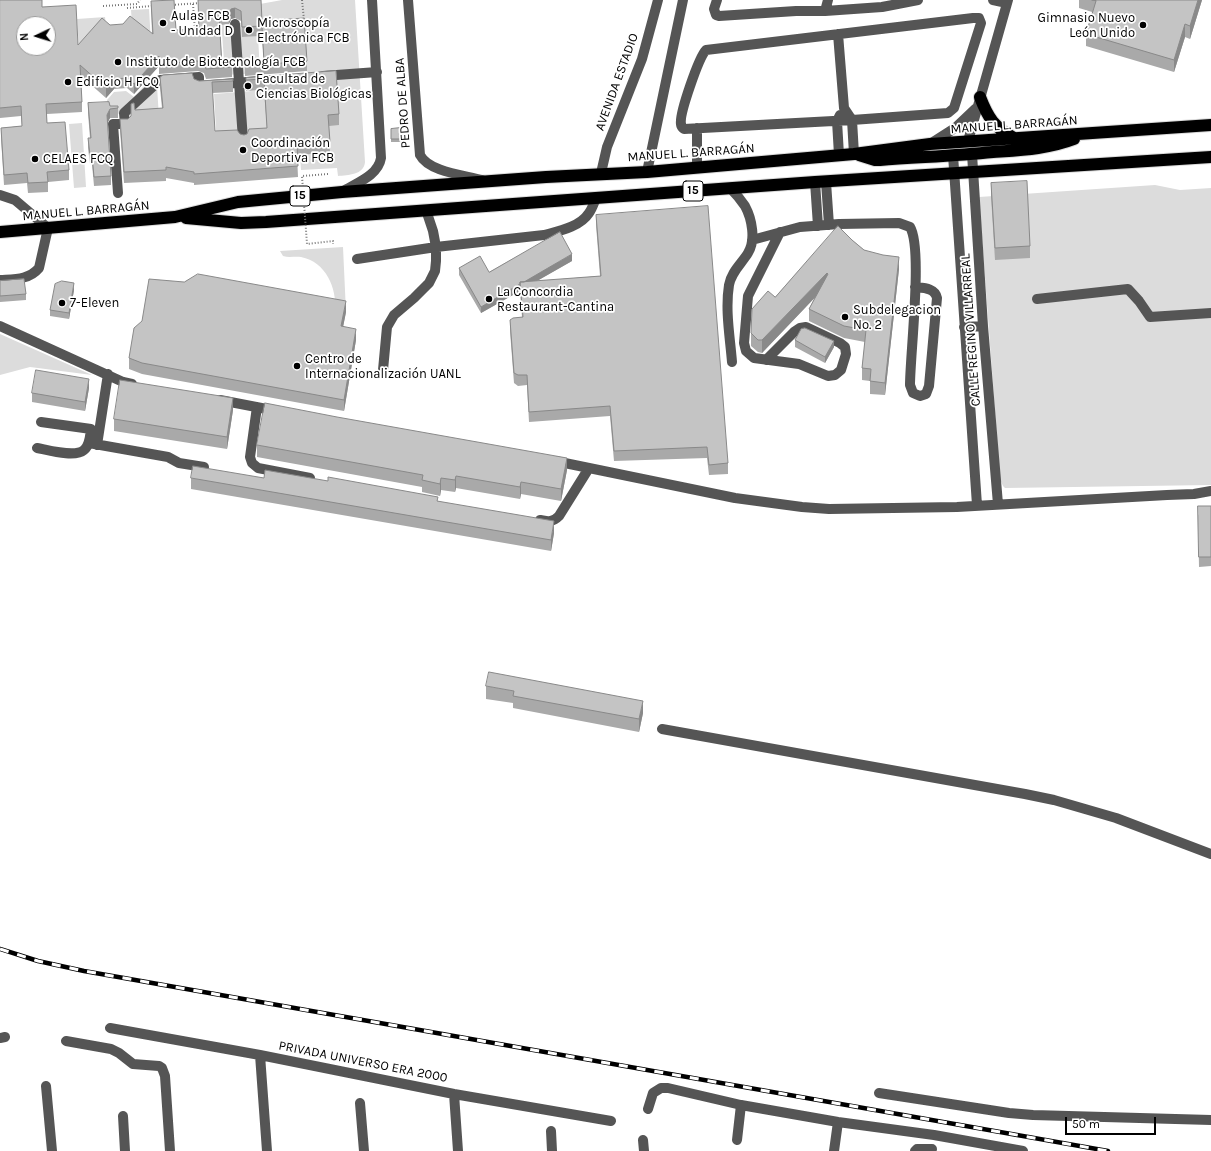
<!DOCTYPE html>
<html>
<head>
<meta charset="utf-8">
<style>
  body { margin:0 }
  #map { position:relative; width:1211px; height:1151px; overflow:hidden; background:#fff; font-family:Karla,sans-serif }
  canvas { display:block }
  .north { position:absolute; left:16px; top:16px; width:40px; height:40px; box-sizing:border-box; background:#fff; border:1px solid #999; border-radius:50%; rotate:266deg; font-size:11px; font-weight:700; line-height:16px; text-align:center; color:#000 }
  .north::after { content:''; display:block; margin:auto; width:14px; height:18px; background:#000; clip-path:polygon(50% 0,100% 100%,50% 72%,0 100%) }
  .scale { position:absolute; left:1065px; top:1117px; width:91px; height:18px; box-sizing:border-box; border:2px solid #000; border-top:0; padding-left:5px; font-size:12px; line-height:14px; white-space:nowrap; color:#000; -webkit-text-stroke:3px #fff; paint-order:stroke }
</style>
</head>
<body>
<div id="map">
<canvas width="1211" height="1151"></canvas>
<div class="north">N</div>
<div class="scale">50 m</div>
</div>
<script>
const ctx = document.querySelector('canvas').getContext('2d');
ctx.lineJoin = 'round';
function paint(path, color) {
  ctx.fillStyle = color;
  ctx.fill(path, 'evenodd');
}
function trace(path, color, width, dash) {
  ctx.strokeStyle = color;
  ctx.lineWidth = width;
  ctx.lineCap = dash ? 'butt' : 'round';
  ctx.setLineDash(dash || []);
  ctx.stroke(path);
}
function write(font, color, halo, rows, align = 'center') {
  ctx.font = font + ' Karla,sans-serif';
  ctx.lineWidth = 3.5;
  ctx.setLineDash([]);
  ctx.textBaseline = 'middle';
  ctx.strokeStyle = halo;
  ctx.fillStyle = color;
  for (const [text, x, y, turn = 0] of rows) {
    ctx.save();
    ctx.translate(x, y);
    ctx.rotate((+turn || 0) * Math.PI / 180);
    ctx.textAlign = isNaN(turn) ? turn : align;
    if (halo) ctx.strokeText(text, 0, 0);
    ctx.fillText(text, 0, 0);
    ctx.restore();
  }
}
paint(new Path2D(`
  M282 0H355L365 162C364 175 348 175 338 176L337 168 301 170 300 155 330 153 311 143 304 28 264 30 261 16 260 4Z
  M149 9 151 42 132 24 131 10Z
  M105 17 106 26 79 48 77 19Z
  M228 18 229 24 241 23 242 37 258 36 260 73 225 75 221 19Z
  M152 77 157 86 159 118 135 113 111 114 107 108V100L114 92 126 91 134 97Z
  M265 90 268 139 217 146 214 94Z
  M82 123 86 187 74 188 69 124Z
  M1155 185 1180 190 1211 188V485L1005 488 1003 486 1000 479 979 197Z
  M343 247 346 312 335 310C337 288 326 262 301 257 295 256 289 258 283 256L280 251Z
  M0 334 92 375 30 367 0 375Z`), '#dcdcdc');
const highway = new Path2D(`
  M980 97C988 118 994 127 1014 138
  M859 155 875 160H880C918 157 955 156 993 152 1021 150 1048 149 1074 139
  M186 218 241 223 266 222 815 182 1211 157
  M0 232 175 217 238 202 342 192 546 177 647 172 854 154 930 144 1211 125`);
trace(highway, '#dbdbdb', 14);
trace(new Path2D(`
  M302 0 304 20
  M193 4 195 30
  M172 5 200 3
  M103 6 137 4 140 0
  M127 8 152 6`), '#777', 2, [1, 2]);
trace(new Path2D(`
  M408 0 420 155C429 172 464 175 482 180
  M717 0 714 9 716 15 719 16 796 11H825L882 7 918 0
  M993 0 1007 3
  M825 11 828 0
  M973 18H979L981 23 954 108 948 113 852 120 684 129C682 127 681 127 681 124 679 114 699 57 706 50Z
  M235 24 243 140
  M838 34 844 108 852 120 854 154
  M323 76 377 72
  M968 141 1008 0
  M930 144 955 128 975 109
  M972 154 983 326 998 504
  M839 155 837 121 840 115
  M953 155 977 505
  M697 168V128
  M647 172 683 0
  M601 173 607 147 642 59 658 0
  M815 182 818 226
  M826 182 829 225
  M731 189C736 194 741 200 745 206 752 219 756 240 748 253 742 263 731 272 729 285 725 310 730 337 732 362
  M342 192C356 183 378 176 381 158L372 0
  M118 193 113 124H125L124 113 160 80 199 77V86L259 81
  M0 195 15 200 48 228 39 268C29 280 14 279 0 280
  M426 210 433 231 436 247 544 235C559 231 580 227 589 213 592 209 594 203 596 198
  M752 240 800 227 839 224 899 223 910 227C923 248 910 355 910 385L913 393 920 396 926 394 929 386 937 298C935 288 924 288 915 287
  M357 259 436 247V261L435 271 429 283 414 298 394 315 387 327 383 370
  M1037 299 1128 289 1139 301 1150 317 1211 313
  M0 326 123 382 132 384
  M964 327 983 326
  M766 360 794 332 800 328 806 327 840 343 845 347 846 354 841 370 835 375 828 376 799 364 754 358 746 351 744 343 748 296 780 232
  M220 400 277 411
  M257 407 250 457 252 463 258 468 310 478
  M89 443 168 457 179 463 204 467
  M97 445 108 374
  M37 448C48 450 75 458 84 450 90 445 90 436 91 429L41 422
  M555 461 735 498 802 507 829 509 957 507 1167 495 1194 494 1211 491
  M540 520C549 522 553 522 559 516L589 468
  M662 729 1025 794 1054 800 1116 818 1211 854
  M110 1028 260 1055 454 1094 611 1121
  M0 1038 5 1037
  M66 1041 111 1049 119 1053 133 1064 159 1066 162 1068 165 1076 170 1151
  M260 1055 267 1151
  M46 1086 52 1151
  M879 1093 1009 1113 1033 1115 1211 1120
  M454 1094 458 1151
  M360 1103 364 1151
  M648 1109 653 1093 661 1088H668L741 1105 838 1122 934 1135 1023 1151
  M123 1116 125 1151
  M551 1131 552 1151
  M643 1140 644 1151
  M737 1140 741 1105
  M834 1151 838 1122
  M915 1151 917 1149H932`), '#555', 10);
trace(highway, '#000', 12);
const rail = new Path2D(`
  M0 949 38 961 84 971 1108 1151`);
trace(rail, '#000', 4.5);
trace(rail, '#fff', 3, [9]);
trace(new Path2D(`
  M328 174 302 176 307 244 333 241V244`), '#777', 2, [1, 2]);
paint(new Path2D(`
  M0 0 42 7 78 45 110 25 152 34 151 1 176 30 198 29V0H261L262 21 307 61V71L245 76V64L264 63 262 36 242 37 241 21 235 18 231 19 229 24 220 25 222 66 232 65V77L206 79 204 73 198 71 159 74V66L134 94 127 88 114 89 106 98 80 75 82 102V112L47 114V123L69 170V180L48 182V192L28 193 27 183 4 185 1 138V128L22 126 21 116 0 118Z
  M1079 0H1202L1190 39 1185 37 1174 72 1086 46V34L1092 12 1079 8Z
  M336 71 339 114V125L329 126 330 153 297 155 298 177 194 185V183L166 178V181L124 183 120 130V119H128L131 116 135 110 162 108 160 88V77L194 79 199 81 233 79V92L212 93 215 131 244 135 267 128 264 90 246 91V78Z
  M88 103 110 106H118V118H110L107 123 111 176V185L94 186 92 164H90L88 148V138H90L88 113Z
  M400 128 401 142H391V129Z
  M991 183 1030 246V258L995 260 991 196Z
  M596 215 728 463V474L709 475 707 458 614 461 610 416 529 422 527 385 518 386 514 383 510 331V320L522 317 520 291 481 313 459 275V268L489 272 572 261 537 281 600 276 596 225Z
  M852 240 864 250 899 269 885 395 870 394V381L862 380V368L865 342 844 338 809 321V309L815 297 762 353 758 352 751 346V333L775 297Z
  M0 281 26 294V300L0 302Z
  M74 290 69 319 50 316V310Z
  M346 312 343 327 356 340 344 411 142 374 129 369V358Z
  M795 340 834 347 825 363 795 347Z
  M89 388 85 411 32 402V393Z
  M233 410 227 449 114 431V419Z
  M257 445 567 470 561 501 521 494 520 499 456 488 455 492 441 490 440 496 422 492V487L257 457Z
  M191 478 438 501 554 533 551 551 191 489Z
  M1211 506V566L1199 567 1198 515Z
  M486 686 643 713 639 732 513 708V703L486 699Z`), '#a9a9a9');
paint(new Path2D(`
  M1198 0H1202L1190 39V26Z
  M235 8V18L231 19 229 24V14L231 9Z
  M1185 24V37L1174 72V60Z
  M159 56V66L134 94V84Z
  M114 79V89L106 98V88Z
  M110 109V118L107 124V115Z
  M572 254V261L521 290 520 284Z
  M899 257V269L885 395V383Z
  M827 273V285L762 353V340Z
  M74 283V290L69 319V313Z
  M520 284V291L481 313V307Z
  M346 301V312L341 337V326Z
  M356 329V340L344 411V400Z
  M834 341V347L825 363V357Z
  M89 379V388L85 411V402Z
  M233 398V410L227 449V437Z
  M567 458V470L561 501V489Z
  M456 476V488L455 492V480Z
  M441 478V490L440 496V484Z
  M521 482V494L520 499V487Z
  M554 521V533L551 551V540Z
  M643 701V713L639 732V719Z`), '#898989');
const building = new Path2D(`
  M0 0H42V7L76 5 78 45 102 18 110 25 123 24 130 16 153 34 151 1 174 0 176 30 199 29 198 0H261L262 21 304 18 307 61 245 66V64L264 63 262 26 242 27 241 11 235 8 231 9 229 14 219 15 222 66 232 65V67L206 69 204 63 198 61 159 64V56L134 84 127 78 114 79 106 88 80 65 82 102 46 104 47 123 65 122 69 170 47 172 48 182 28 183 27 173 4 175 1 128 22 126 21 106 0 108ZM24 24H48V48H24Z
  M1092 0H1198L1190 26 1185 24 1174 60 1086 34 1096 1Z
  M336 71 339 114 328 115 330 142 297 144 298 166 194 174V172L166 167V170L124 172 120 119H128L131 116V104L133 103H134L135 110 163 108 160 77 163 75 192 73 194 79 199 81 233 79V81L212 82 215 131 237 130 240 134 244 135 247 134 249 129 267 128 264 79 246 80V78Z
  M109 102 110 106H118V108L110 109 107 115 111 176 94 177 92 155H90L88 138H91L88 103Z
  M400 128 401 139H391V129Z
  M1027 181 1030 246 995 248 991 183Z
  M708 206 728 463 709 465 707 447 614 451 610 406 529 412 527 375H518L514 373 510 320 513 318 523 317 520 282 601 276 596 215Z
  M838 226 852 240 864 250 883 255 899 257 885 383 870 381 871 369 862 368 866 330 844 326 809 309 828 274 827 273 762 340H758L751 333 752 309 768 291 775 297Z
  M560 232 572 254 524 282H520V284L481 307 459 268 480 256 489 272Z
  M198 274 346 301 341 326 356 329 344 400 142 363 129 358 134 328 142 321 149 279 184 282Z
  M24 279 26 294 0 296V281Z
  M62 281 74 283 69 313 50 310 55 284Z
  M805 328 834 341 825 357 795 340 801 329Z
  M36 370 89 379 85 402 32 393Z
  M120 380 233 398 227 437 114 419Z
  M265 403 337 417 567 458 561 489 521 482 520 487 456 476 455 480 441 478 440 484 422 480 423 475 257 445Z
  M193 466 264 478 265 470 328 481V477L438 497 437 501 554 521 551 540 191 478Z
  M1198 506H1211V557H1199Z
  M489 672 643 701 639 719 513 696 514 691 486 686Z`);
paint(building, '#c4c4c4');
trace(building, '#898989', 1);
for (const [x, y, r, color] of [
  [163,23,4,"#000"],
  [1143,25,4,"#000"],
  [249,30,4,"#000"],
  [118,62,4,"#000"],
  [68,82,4,"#000"],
  [248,86,4,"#000"],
  [243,150,4,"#000"],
  [35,159,4,"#000"],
  [489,299,4,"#000"],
  [62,303,4,"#000"],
  [845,317,4,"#000"],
  [297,366,4,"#000"]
]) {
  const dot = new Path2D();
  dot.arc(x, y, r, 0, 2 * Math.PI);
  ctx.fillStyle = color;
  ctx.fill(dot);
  trace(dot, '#fff', 1.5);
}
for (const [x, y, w] of [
  [693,191,20],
  [300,196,20]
]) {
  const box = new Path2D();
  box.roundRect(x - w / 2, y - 10, w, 20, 3);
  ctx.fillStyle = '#fff';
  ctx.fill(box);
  trace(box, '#000', 1);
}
write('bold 12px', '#000', null, [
  ["15",693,191],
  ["15",300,196]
]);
write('13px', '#000', '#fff', [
  ["Aulas FCB",171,16],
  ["- Unidad D",171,31],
  ["Gimnasio Nuevo",1135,18,"right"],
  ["León Unido",1135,33,"right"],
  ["Microscopía",257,23],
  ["Electrónica FCB",257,38],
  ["Instituto de Biotecnología FCB",126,62],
  ["Facultad de",256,79],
  ["Ciencias Biológicas",256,94],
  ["Edificio H FCQ",76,82],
  ["Coordinación",251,143],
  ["Deportiva FCB",251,158],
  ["CELAES FCQ",43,159],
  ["La Concordia",497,292],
  ["Restaurant-Cantina",497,307],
  ["7-Eleven",70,303],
  ["Subdelegacion",853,310],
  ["No. 2",853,325],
  ["Centro de",305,359],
  ["Internacionalización UANL",305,374]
], 'left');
write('13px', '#000', '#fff', [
  ["AVENIDA ESTADIO",617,82,-70],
  ["PEDRO DE ALBA",403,103,-94],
  ["MANUEL L. BARRAGÁN",1014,125,-4],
  ["MANUEL L. BARRAGÁN",691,153,-4],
  ["MANUEL L. BARRAGÁN",86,211,-5],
  ["CALLE REGINO VILLARREAL",971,330,-94],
  ["PRIVADA UNIVERSO ERA 2000",363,1062,11]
]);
</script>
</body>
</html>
